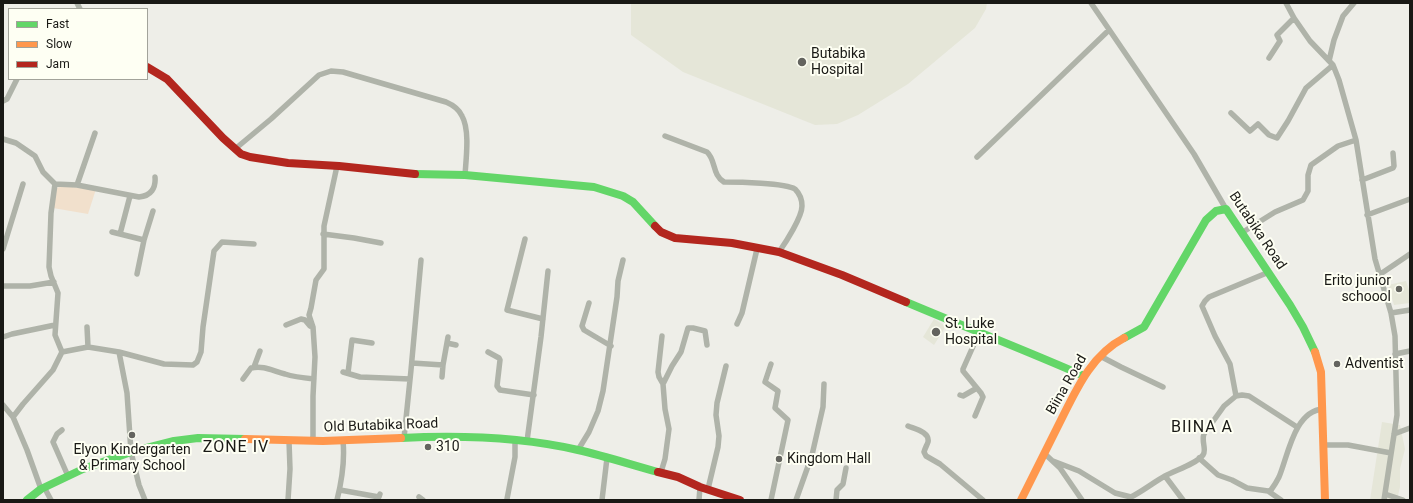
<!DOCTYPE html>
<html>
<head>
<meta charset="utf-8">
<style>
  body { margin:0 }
  #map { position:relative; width:1413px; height:503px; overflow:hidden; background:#eeeee8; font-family:Roboto,sans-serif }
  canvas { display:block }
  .frame { position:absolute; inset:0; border:4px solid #191915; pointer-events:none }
  .legend { position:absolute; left:8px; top:8px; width:140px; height:72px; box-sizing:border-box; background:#fefff3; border:1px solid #a2a39a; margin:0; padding:5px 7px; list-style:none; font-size:12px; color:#191915 }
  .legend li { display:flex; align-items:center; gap:8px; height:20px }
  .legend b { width:20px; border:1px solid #a2a39a }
</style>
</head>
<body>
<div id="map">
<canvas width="1413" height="503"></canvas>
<div class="frame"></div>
<ul class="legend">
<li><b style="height:5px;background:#63d668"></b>Fast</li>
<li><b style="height:5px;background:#ff974d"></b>Slow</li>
<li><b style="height:5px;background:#b3261e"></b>Jam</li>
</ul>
</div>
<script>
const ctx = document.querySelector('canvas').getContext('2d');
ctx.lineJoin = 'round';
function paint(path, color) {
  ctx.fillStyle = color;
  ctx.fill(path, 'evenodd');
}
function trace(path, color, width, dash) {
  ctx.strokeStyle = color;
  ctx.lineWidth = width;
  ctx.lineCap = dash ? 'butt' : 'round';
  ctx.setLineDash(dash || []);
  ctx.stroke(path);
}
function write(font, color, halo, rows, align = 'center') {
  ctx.font = font + ' Roboto,sans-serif';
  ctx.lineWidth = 4;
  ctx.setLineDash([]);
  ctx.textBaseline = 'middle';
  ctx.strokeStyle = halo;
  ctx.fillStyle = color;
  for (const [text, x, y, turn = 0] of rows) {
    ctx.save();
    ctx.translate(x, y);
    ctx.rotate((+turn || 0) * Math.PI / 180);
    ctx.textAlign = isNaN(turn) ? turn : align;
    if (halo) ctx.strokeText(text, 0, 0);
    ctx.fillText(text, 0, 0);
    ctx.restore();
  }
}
paint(new Path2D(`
  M631 3H987L986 9 975 28 908 84 858 115 837 124 815 125 683 72 631 35Z
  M1406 281 1410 293V303L1394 305 1388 285Z
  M934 319 946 326 934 345 923 337Z
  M1382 422 1400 425 1405 449 1400 469V487L1397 500H1370Z`), '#e5e6d8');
paint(new Path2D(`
  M61 186 96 189 88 214 53 208 55 189Z`), '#f1e0cc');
trace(new Path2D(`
  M77 3 80 9
  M1091 3 1194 154 1226 209
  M1286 3 1294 18 1310 41 1333 65 1339 80 1356 140 1375 259 1391 313 1395 336 1397 415 1384 500
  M1269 58 1280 41 1277 35 1294 18
  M1329 61 1334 40 1343 16 1354 3
  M3 101 7 99 17 79
  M1231 113 1250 131 1258 124 1269 135 1277 138 1288 121 1306 88 1333 65
  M665 136 707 152C716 160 712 175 724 182 738 182 785 183 795 189 799 193 802 200 802 206 802 217 786 242 779 252
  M3 139 16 143 35 156 43 172 55 184 51 213 49 267 51 276 58 293 55 335 62 352 53 370 23 404 13 417
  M235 149 271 119 319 75 331 71 343 72 446 102C453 105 459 109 462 116 470 130 466 159 465 175
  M977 157 1109 30
  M1362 180 1393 168 1394 166 1393 153
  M55 184 77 185 139 197C151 196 156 188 155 177
  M77 185 95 133
  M1367 215 1410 199
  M112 232 144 240
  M1243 232 1275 212 1303 200 1308 191V175L1311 165 1338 146 1356 140
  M120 234 130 196
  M323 234 354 238 381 243
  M525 239 507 310 543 319
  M3 249 23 184
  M1269 272 1209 297 1205 301 1202 306 1215 336 1230 364 1236 396 1242 395 1249 396 1297 427
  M137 274 144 240 153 211
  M1379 275 1410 254
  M3 286H30L54 282
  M589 303 582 326 584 330 611 346
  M1391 313 1410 310
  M737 324 742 313 757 249
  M286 325 301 319 305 320 310 326
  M87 327 88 347
  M662 336 658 372 659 377 663 384
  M3 337 12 334 55 325
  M447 343 456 345
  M62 352 88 347 119 352 127 393 131 452 139 485 145 500
  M119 352 164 364 193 365 197 362 201 352 203 327 214 251 222 242 254 244
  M488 352 499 358 500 360 497 386 500 390 534 395
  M1395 354 1410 351
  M1100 356 1121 367 1163 387
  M412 363 443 365 448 337
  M254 367 260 351
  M343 372 360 377 410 379
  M348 373 352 340 372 343
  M442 377 443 365
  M243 379 251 368C264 365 273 371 285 374 294 377 304 378 314 379
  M960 395 963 396 977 388
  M3 405 13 417 27 450 41 489
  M975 416 983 397 981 393 963 371V369L979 333
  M908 426C915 429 930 432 928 442 927 445 925 448 924 452L926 456 940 464 983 500
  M62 430 57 434 53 442 68 476
  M1394 434 1410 428
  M404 438 411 370 421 260
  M311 441 313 437V396L315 357 313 327 309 315 311 308 316 280 324 269V226L337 166
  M527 441 541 337 548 271
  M1324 445H1348L1391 453
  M578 450 589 432 598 411 603 391 617 297 618 281 623 260
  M1045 454 1060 468 1082 500
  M1199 458 1218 475 1232 480 1247 488 1268 491 1281 500
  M1053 461 1079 471 1115 493 1131 497C1143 491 1154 482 1165 476 1176 470 1196 464 1203 455 1207 450 1201 441 1204 434L1224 406 1236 396
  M661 472 665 459 669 429 665 409 663 384 672 366 681 352 688 328H693L705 331 707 345
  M1165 476 1183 500
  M44 487 51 500
  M708 489 718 447 719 436 716 415 717 403 726 366
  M340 490 379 497 380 494
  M1268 491 1271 490C1274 486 1277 481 1279 477 1288 456 1294 411 1323 409
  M1385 494 1403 500
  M419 497 423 500
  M507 499 515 457V440
  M288 500 290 469 289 441
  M337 500C342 480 345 461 343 441
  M602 500 607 458
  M699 500 700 487
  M771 500 788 420 775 408 778 391 765 382 771 364
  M796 500 812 455 823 407 824 384
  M836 500 837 490 843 484 846 468`), '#afb3a9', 5.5);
trace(new Path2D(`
  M415 174 465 175 594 187 623 196 633 202 655 226
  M906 302C965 327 1025 350 1084 376
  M1124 338 1144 327 1206 220 1216 211 1226 209 1290 305 1303 327 1315 352
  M401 438C460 435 521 437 578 450 605 456 632 465 658 472
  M27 500 41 489 83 469 131 452 174 441 198 438 245 439`), '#63d668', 8);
trace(new Path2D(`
  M1315 352 1321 372 1325 500
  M245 439 323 441 401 438
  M1021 500C1033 476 1045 452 1057 428 1074 395 1089 356 1124 338`), '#ff974d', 8);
trace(new Path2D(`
  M147 67 167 79 223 138 241 154 250 157 288 163 339 166 415 174
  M655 226 661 232 675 238 732 243 779 252 842 275 906 302
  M658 472 678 477 700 487 740 500`), '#b3261e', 8);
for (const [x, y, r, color] of [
  [802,62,5,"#64645f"],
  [1399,289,4,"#64645f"],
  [936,332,5,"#64645f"],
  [1337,364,4,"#64645f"],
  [132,435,4,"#64645f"],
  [428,447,4,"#64645f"],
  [779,459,4,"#64645f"]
]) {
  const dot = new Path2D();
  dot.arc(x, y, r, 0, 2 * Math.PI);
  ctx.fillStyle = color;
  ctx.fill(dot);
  trace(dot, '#fefff3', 1.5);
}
write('14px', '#191915', '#fefff3', [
  ["Butabika",811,54],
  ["Hospital",811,70],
  ["Erito junior",1391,281,"right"],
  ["schoool",1391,297,"right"],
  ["St. Luke",945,324],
  ["Hospital",945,340],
  ["Adventist",1345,364],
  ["310",436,447],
  ["Elyon Kindergarten",132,450,"center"],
  ["& Primary School",132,466,"center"],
  ["Kingdom Hall",787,459]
], 'left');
write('14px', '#191915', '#fefff3', [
  ["Butabika Road",1257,231,56],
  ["Biina Road",1067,385,-60],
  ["Old Butabika Road",381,426,-2]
]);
ctx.letterSpacing = '1px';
write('16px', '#191915', '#fefff3', [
  ["BIINA A",1202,428],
  ["ZONE IV",236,448]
]);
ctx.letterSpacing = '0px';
</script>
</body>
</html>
